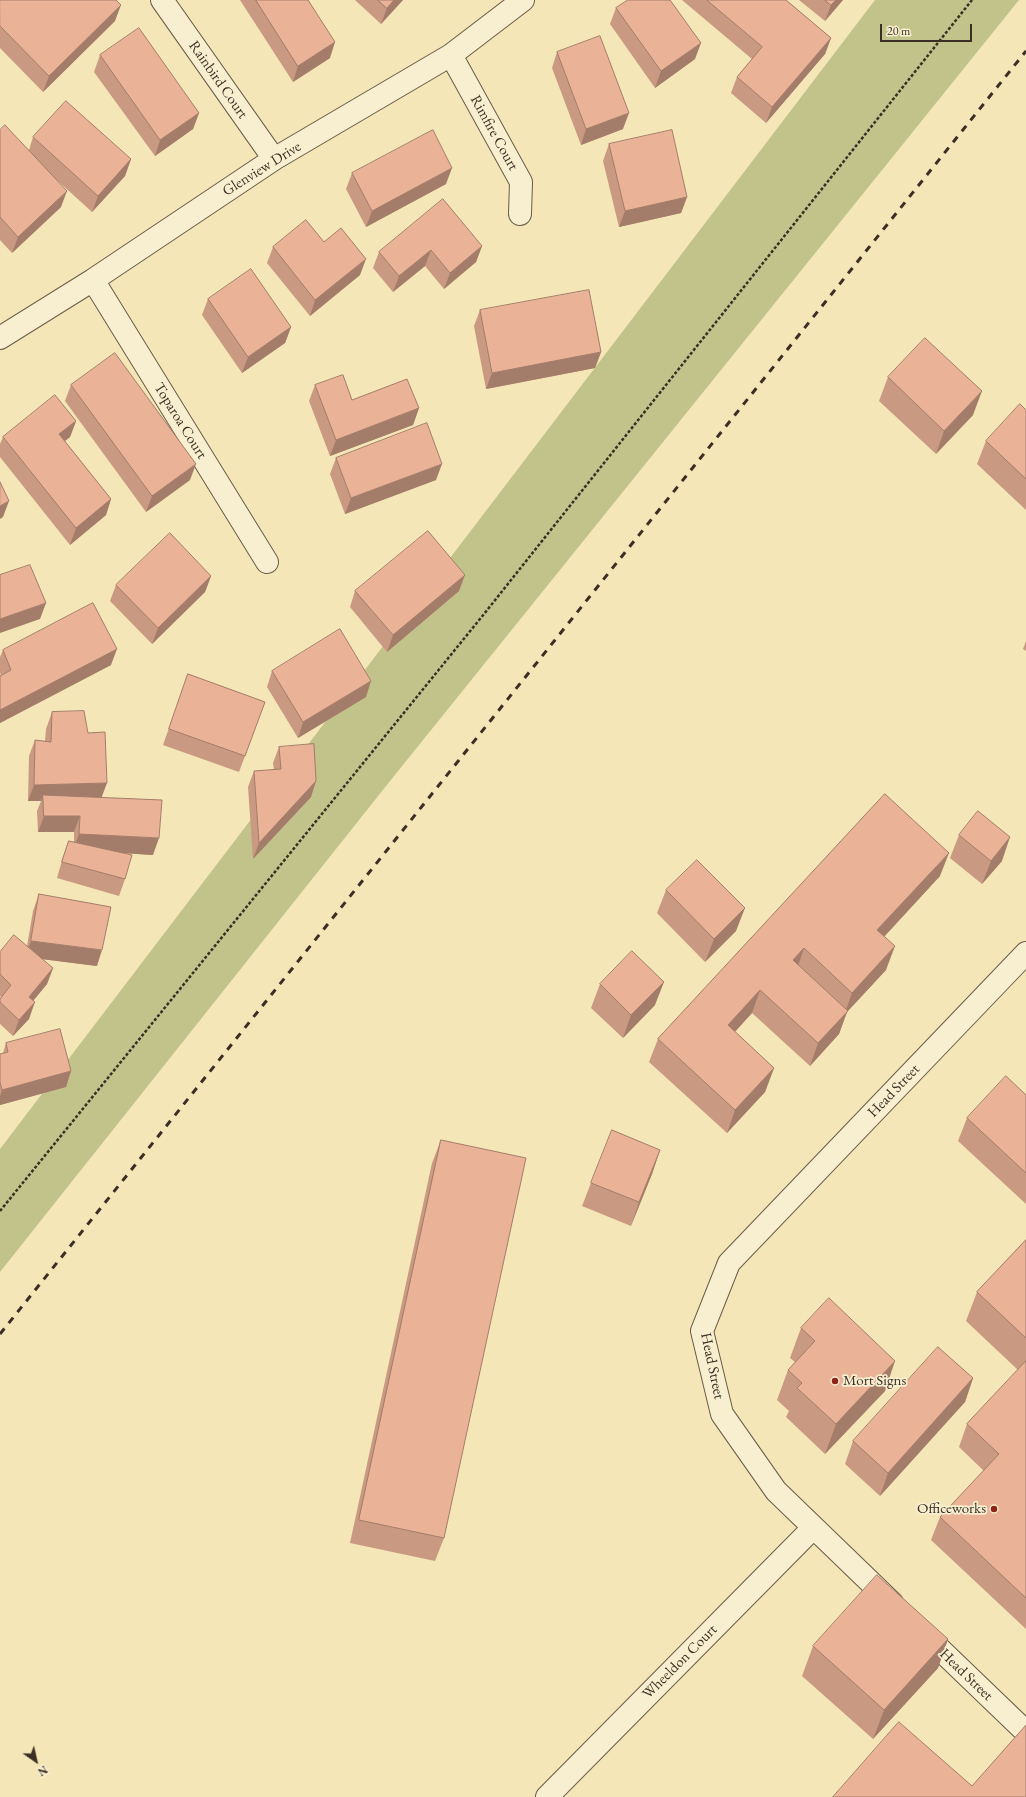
<!DOCTYPE html>
<html>
<head>
<meta charset="utf-8">
<style>
  body { margin:0 }
  #map { position:relative; width:1026px; height:1797px; overflow:hidden; background:#f4e6b7; font-family:"EB Garamond",serif }
  canvas { display:block }
  .north { position:absolute; left:16px; top:1741px; width:40px; height:40px; -webkit-text-stroke:3px #f8efd0; paint-order:stroke; rotate:146deg; font-size:11px; font-weight:700; line-height:16px; text-align:center; color:#3b2e24 }
  .north::after { content:''; display:block; margin:auto; width:14px; height:18px; background:#3b2e24; clip-path:polygon(50% 0,100% 100%,50% 72%,0 100%) }
  .scale { position:absolute; left:880px; top:24px; width:92px; height:18px; box-sizing:border-box; border:2px solid #3b2e24; border-top:0; padding-left:5px; font-size:12px; line-height:14px; white-space:nowrap; color:#3b2e24; -webkit-text-stroke:3px #f8efd0; paint-order:stroke }
</style>
</head>
<body>
<div id="map">
<canvas width="1026" height="1797"></canvas>
<div class="north">N</div>
<div class="scale">20 m</div>
</div>
<script>
const ctx = document.querySelector('canvas').getContext('2d');
ctx.lineJoin = 'round';
function paint(path, color) {
  ctx.fillStyle = color;
  ctx.fill(path, 'evenodd');
}
function trace(path, color, width, dash) {
  ctx.strokeStyle = color;
  ctx.lineWidth = width;
  ctx.lineCap = dash ? 'butt' : 'round';
  ctx.setLineDash(dash || []);
  ctx.stroke(path);
}
function write(font, color, halo, rows, align = 'center') {
  ctx.font = font + ' "EB Garamond",serif';
  ctx.lineWidth = 3.5;
  ctx.setLineDash([]);
  ctx.textBaseline = 'middle';
  ctx.strokeStyle = halo;
  ctx.fillStyle = color;
  for (const [text, x, y, turn = 0] of rows) {
    ctx.save();
    ctx.translate(x, y);
    ctx.rotate((+turn || 0) * Math.PI / 180);
    ctx.textAlign = isNaN(turn) ? turn : align;
    if (halo) ctx.strokeText(text, 0, 0);
    ctx.fillText(text, 0, 0);
    ctx.restore();
  }
}
paint(new Path2D(`
  M875 0H1019L390 781 0 1272V1149Z`), '#c1c38a');
const street = new Path2D(`
  M162 0 274 159
  M451 55 521 182 520 214
  M93 280 267 562
  M0 338 93 280 274 159 451 55 523 0
  M892 1603 776 1491 722 1414 702 1331 729 1263 1026 953
  M922 1632 1026 1732
  M547 1797 813 1528`);
trace(street, '#695c49', 24);
trace(new Path2D(`
  M0 1211 484 614 972 0`), '#3b2e24', 2.5, [3, 2]);
trace(street, '#f8efd0', 22);
trace(new Path2D(`
  M0 1334 1026 51`), '#3b2e24', 3, [7, 7]);
paint(new Path2D(`
  M0 0 115 21 43 92 0 48Z
  M240 0H308L330 58 293 82Z
  M355 0H403L381 24Z
  M682 0H786L831 38 825 54 766 123 731 93 737 77 752 59Z
  M799 0H843L825 21Z
  M616 8 695 59 655 88 610 24Z
  M557 52 623 129 581 145 552 68Z
  M100 55 199 113 193 129 155 156 94 72Z
  M0 130 29 150 33 137 131 159 125 176 92 212 58 181 61 207 12 253 0 240Z
  M609 144 687 197 681 213 619 227 603 161Z
  M352 173 446 184 366 227 346 189Z
  M324 242 360 275 310 316 267 263 273 247Z
  M482 246 476 262 444 289 425 266 393 292 373 268 379 252Z
  M208 299 291 327 285 343 242 373 202 315Z
  M480 310 601 352 595 368 486 389 474 326Z
  M888 377 973 415 936 454 879 401Z
  M71 385 190 480 146 512 65 401Z
  M315 385 352 400 419 408 413 425 330 456 309 401Z
  M1026 410V510L977 464 986 441Z
  M76 421 70 437 65 441 111 499 106 515 70 545 0 457V444L3 437Z
  M336 458 436 480 345 514 330 474Z
  M211 576 205 592 152 644 110 601 116 585Z
  M355 591H459L387 652 350 607Z
  M1026 641V651L1023 649Z
  M3 650 111 665 0 723V676L1 675 0 673V657Z
  M272 671 366 697 298 738 267 687Z
  M188 674 265 702 239 772 163 745Z
  M52 712 88 733 102 797 153 855 122 853 125 879 119 896 57 878 63 857 69 841 74 842V832H38L37 811 41 801H28L29 756 35 740 45 741 46 729Z
  M279 747 311 797 253 859 248 787 254 771 274 770 273 763Z
  M885 794 940 876 884 937 886 970 847 1012 839 1034 810 1066 752 1013 735 1032 774 1068 765 1092 727 1133 649 1062 658 1039Z
  M959 835 1002 861 982 884 950 858Z
  M666 890 736 931 705 962 657 913Z
  M39 894 97 966 42 959 53 968 47 984 33 1001 29 1019 13 1036 0 1024V999L1 997 0 996V952L27 946 33 911Z
  M600 984 655 1005 623 1038 591 1008Z
  M6 1043 71 1071 66 1087 0 1105V1054L3 1053Z
  M1026 1095V1204L958 1141 967 1118Z
  M441 1140 444 1538 435 1561 350 1543 432 1163Z
  M660 1150 652 1174 631 1226 582 1206 591 1183Z
  M1026 1240V1629L931 1540 940 1517 984 1471 959 1447 967 1424 1018 1370 966 1321 977 1292Z
  M801 1328 885 1391 825 1454 786 1417 789 1411 777 1400 788 1370 795 1362 790 1358Z
  M973 1378 965 1402 880 1496 845 1464 853 1441Z
  M948 1639 938 1668 873 1739 802 1676 813 1646Z`), '#c99982');
paint(new Path2D(`
  M394 0H403L381 24 387 8Z
  M836 0H843L825 21 831 5Z
  M121 5 115 21 43 92 49 76Z
  M831 38 825 54 766 123 772 107Z
  M335 42 330 58 293 82 298 66Z
  M701 43 695 59 655 88 661 71Z
  M199 113 193 129 155 156 160 140Z
  M629 113 623 129 581 145 586 129Z
  M131 159 125 176 92 212 98 196Z
  M452 168 446 184 366 227 372 211Z
  M67 191 61 207 12 253 18 237Z
  M687 197 681 213 619 227 625 211Z
  M482 246 476 262 444 289 450 273Z
  M431 250 425 266 393 292 399 276Z
  M366 259 360 275 310 316 315 300Z
  M291 327 285 343 242 373 248 357Z
  M601 352 595 368 486 389 492 373Z
  M982 391 973 415 936 454 944 431Z
  M419 408 413 425 330 456 336 440Z
  M76 421 70 437 53 450 59 434Z
  M196 464 190 480 146 512 152 496Z
  M442 464 436 480 345 514 351 498Z
  M111 499 106 515 70 545 76 528Z
  M9 501 3 517 0 519V506Z
  M465 575 459 591 387 652 393 635Z
  M211 576 205 592 152 644 158 628Z
  M46 603 40 619 0 633V619Z
  M117 649 111 665 0 723V710Z
  M371 681 366 697 298 738 303 722Z
  M316 781 311 797 253 859 259 843Z
  M107 783 101 799 43 795 41 801H28L34 785Z
  M44 816H80L74 832H38Z
  M79 834 159 838 153 855 73 850Z
  M1010 837 1002 861 982 884 991 861Z
  M949 853 940 876 868 954 877 930Z
  M745 908 736 931 705 962 714 939Z
  M31 941 102 950 97 966 25 957Z
  M895 946 886 970 847 1012 839 1034 810 1066 818 1043 844 1015 852 993Z
  M804 948 796 972 793 960Z
  M53 968 47 984 23 1013 29 997Z
  M664 982 655 1005 623 1038 631 1015Z
  M760 990 752 1013 719 1049 728 1025Z
  M35 1002 29 1019 13 1036 19 1020Z
  M774 1068 765 1092 727 1133 735 1110Z
  M71 1071 66 1087 0 1105V1096L2 1090Z
  M660 1150 652 1174 631 1226 639 1202Z
  M895 1361 885 1391 825 1454 836 1424Z
  M973 1378 965 1402 880 1496 888 1473Z
  M948 1639 938 1668 873 1739 884 1710Z`), '#a47d6a');
const building = new Path2D(`
  M0 0H116L121 5 49 76 0 26Z
  M256 0H308L335 42 298 66Z
  M378 0H394L387 8Z
  M628 0H670L701 43 661 71 616 8Z
  M707 0H786L831 38 772 107 737 77 762 47Z
  M825 0H836L831 5Z
  M139 28 199 113 160 140 100 55Z
  M600 36 629 113 586 129 557 52Z
  M66 101 131 159 98 196 33 137Z
  M5 125 67 191 18 237 0 217V130Z
  M433 130 452 168 372 211 352 173Z
  M672 130 687 197 625 211 609 144Z
  M443 199 482 246 450 273 431 250 399 276 379 252Z
  M306 220 324 242 341 228 366 259 315 300 273 247Z
  M251 269 291 327 248 357 208 299Z
  M589 290 601 352 492 373 480 310Z
  M925 338 982 391 944 431 888 377Z
  M115 353 196 464 152 496 71 385Z
  M343 375 352 400 407 379 419 408 336 440 315 385Z
  M55 395 76 421 59 434 111 499 76 528 3 437Z
  M1020 404 1026 410V479L986 441Z
  M427 423 442 464 351 498 336 458Z
  M0 482 9 501 0 506Z
  M428 531 465 575 393 635 355 591Z
  M170 533 211 576 158 628 116 585Z
  M30 565 46 603 0 619V575Z
  M93 603 117 649 0 710V676L11 670 3 650Z
  M340 629 371 681 303 722 272 671Z
  M188 674 265 702 245 756 169 729Z
  M84 711 88 733 105 732 107 783 34 785 35 740 51 742 52 712Z
  M314 744 316 781 259 843 254 771 281 769 279 747Z
  M885 794 949 853 877 930 895 946 852 993 804 948 793 960 848 1011 818 1043 760 990 728 1025 774 1068 735 1110 658 1039Z
  M43 795 162 800 159 838 79 834 80 816H44Z
  M978 811 1010 837 991 861 959 835Z
  M69 841 132 855 125 879 62 862Z
  M697 860 745 908 714 939 666 890Z
  M39 894 111 907 102 950 31 941Z
  M14 935 53 968 29 997 35 1002 19 1020 0 1002V999L11 985 0 974V952Z
  M632 951 664 982 631 1015 600 984Z
  M60 1029 71 1071 2 1090 0 1082V1054L8 1052 6 1043Z
  M1006 1076 1026 1095V1173L967 1118Z
  M612 1130 660 1150 639 1202 591 1183Z
  M441 1140 526 1158 444 1538 359 1520Z
  M1026 1240V1338L977 1292Z
  M829 1298 895 1361 836 1424 797 1388 802 1383 788 1370 815 1341 801 1328Z
  M938 1347 973 1378 888 1473 853 1441Z
  M1026 1361V1598L940 1517 999 1454 967 1424Z
  M877 1575 948 1639 884 1710 813 1646Z
  M899 1722 972 1786 1026 1725V1797H833Z`);
paint(building, '#eab297');
trace(building, '#a47d6a', 1);
for (const [x, y, r, color] of [
  [835,1381,4,"#8f2418"],
  [994,1509,4,"#8f2418"]
]) {
  const dot = new Path2D();
  dot.arc(x, y, r, 0, 2 * Math.PI);
  ctx.fillStyle = color;
  ctx.fill(dot);
  trace(dot, '#f8efd0', 1.5);
}
write('15px', '#3b2e24', '#f8efd0', [
  ["Rainbird Court",218,80,55],
  ["Rimfire Court",494,133,61],
  ["Glenview Drive",262,169,-32],
  ["Toparoa Court",180,421,58],
  ["Head Street",894,1091,-46],
  ["Head Street",712,1366,78],
  ["Wheeldon Court",680,1662,-45],
  ["Head Street",966,1675,44]
]);
write('15px', '#3b2e24', '#f8efd0', [
  ["Mort Signs",843,1381],
  ["Officeworks",986,1509,"right"]
], 'left');
</script>
</body>
</html>
